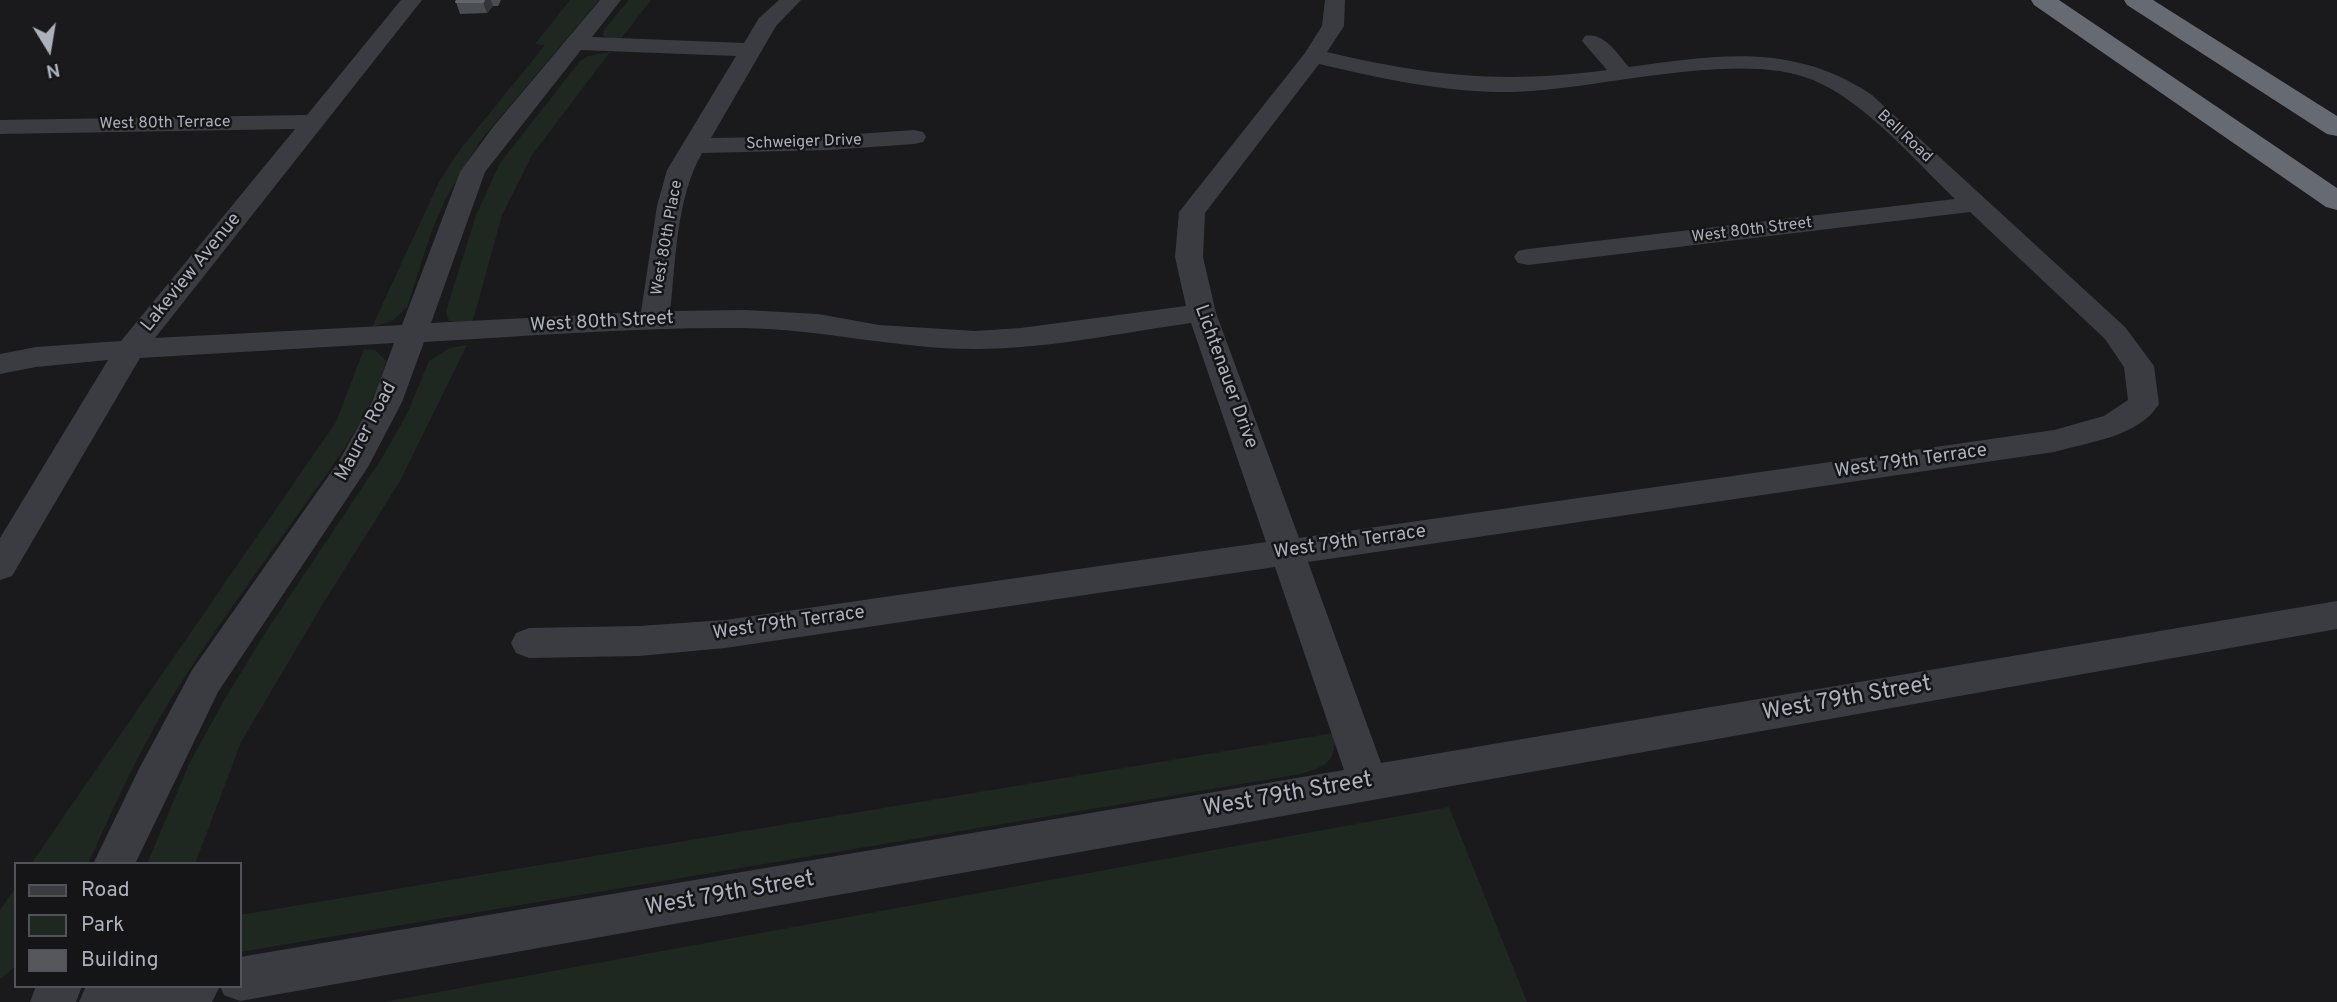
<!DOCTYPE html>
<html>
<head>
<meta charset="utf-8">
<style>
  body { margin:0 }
  #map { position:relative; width:2337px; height:1002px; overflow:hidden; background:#1a1a1c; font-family:Overpass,sans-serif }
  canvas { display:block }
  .legend { position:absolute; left:14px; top:862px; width:228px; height:126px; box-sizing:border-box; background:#151517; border:2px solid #515359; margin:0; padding:9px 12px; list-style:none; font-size:21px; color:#acb1bc }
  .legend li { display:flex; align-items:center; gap:14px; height:35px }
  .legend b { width:35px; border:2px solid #515359 }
  .north { position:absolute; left:14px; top:14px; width:70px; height:70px; -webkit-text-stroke:5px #151517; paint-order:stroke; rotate:169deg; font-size:19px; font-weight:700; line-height:28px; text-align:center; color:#acb1bc }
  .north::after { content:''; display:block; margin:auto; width:24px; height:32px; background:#acb1bc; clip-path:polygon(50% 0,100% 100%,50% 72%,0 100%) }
</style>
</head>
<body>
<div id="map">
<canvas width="2337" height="1002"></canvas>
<ul class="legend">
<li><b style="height:9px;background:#3b3c42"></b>Road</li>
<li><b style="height:19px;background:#1f2820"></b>Park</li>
<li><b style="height:19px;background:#56575d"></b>Building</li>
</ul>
<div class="north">N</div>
</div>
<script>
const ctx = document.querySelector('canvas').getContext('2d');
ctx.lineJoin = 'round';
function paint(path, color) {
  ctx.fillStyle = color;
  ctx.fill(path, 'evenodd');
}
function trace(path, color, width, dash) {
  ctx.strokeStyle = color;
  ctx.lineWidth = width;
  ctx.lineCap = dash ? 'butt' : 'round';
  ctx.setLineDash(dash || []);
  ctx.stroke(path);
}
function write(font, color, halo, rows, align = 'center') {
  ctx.font = font + ' Overpass,sans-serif';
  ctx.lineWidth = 5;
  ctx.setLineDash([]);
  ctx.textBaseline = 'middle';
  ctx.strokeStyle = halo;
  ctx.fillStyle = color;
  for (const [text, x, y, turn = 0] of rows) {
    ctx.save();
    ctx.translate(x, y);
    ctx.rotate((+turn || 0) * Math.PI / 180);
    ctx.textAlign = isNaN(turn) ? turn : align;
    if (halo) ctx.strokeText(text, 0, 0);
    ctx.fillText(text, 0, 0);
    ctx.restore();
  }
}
paint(new Path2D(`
  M570 0H599L481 140 446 198 432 230 407 307 392 321 372 327 439 182 459 151 545 45 535 44Z
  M629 0H651L619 41 603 36 604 30Z
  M610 52 532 155 502 215 472 324 449 321 446 311 476 215 500 163 580 61 588 56Z
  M467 345 400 481 324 602 241 742 195 864H147L190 762 226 697 267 630 382 458 407 414 429 361 450 348Z
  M364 349 375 350 386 361C374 414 327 473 296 517 259 569 221 621 186 675 147 734 117 799 88 864H31L336 422Z
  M1334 733C1337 761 1327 766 1301 774L240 952V915Z
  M1449 807 1527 1002H384Z
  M16 887V966L0 979V910Z`), '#1f2820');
paint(new Path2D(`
  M401 0H422L155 338 402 325 460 172 493 127 600 0H621L592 37 744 43 759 18 779 0H801L776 26 711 138 829 136 914 130 923 132 926 137 923 142 914 144 829 150 702 153C676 199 676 259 670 311L745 310 818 314 879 325 975 331 1021 328 1186 306 1175 257 1179 212 1305 53 1322 26 1325 0H1345L1344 26 1327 52C1429 76 1502 84 1607 70L1582 41 1585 36C1605 32 1617 54 1629 67 1718 55 1793 42 1872 95L2125 327 2154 366 2159 404C2139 437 2088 442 2054 452L1308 562 1381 763 2337 601V629L240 1001 224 995 220 986H240V957L1344 770 1275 567 725 648 639 656 529 658 516 653 511 643 516 633 529 628 639 626 725 620 1266 542 1191 323C1120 333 1047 349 975 349 897 349 821 329 743 328 636 327 530 336 424 342L402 402 368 467 218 692 135 864H93L139 769 192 670 339 461 372 402 394 343 140 358 12 576 0 580V538L108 360 36 367 0 374V354L36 347 121 341 295 129 0 134V120L307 115ZM581 50 736 56 667 170 657 206 641 312 431 323 485 172ZM1319 64C1383 79 1447 93 1513 92 1597 90 1740 49 1813 80 1867 103 1913 159 1955 199L1528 249 1518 251 1514 257 1518 263 1528 265 1970 212 2105 339 2124 367 2128 400 2104 416 2054 430 1299 538 1216 313 1203 257 1205 213Z
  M36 986H82L76 1002H30Z
  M86 986H220L212 1002H79Z`), '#3b3c42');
paint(new Path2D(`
  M2031 0H2059L2337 188V210L2326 207 2034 5Z
  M2124 0H2153L2337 116V136L2327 134 2127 5Z`), '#666a73');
paint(new Path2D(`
  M457 0H501L498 6H493L487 13 460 14 456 2Z`), '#4b4d51');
paint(new Path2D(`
  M484 0H491L493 6 487 13 483 2Z`), '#333437');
const building = new Path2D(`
  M457 0H484L483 2H456Z`);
paint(building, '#56575d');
trace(building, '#63656c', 2);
write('16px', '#acb1bc', '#151517', [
  ["West 80th Terrace",165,124,-1],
  ["Bell Road",1904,137,43],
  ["Schweiger Drive",804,143,-2],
  ["West 80th Street",1752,231,-7],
  ["West 80th Place",668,238,-80]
]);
write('19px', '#acb1bc', '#151517', [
  ["Lakeview Avenue",192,273,-51],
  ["West 80th Street",602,323,-3],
  ["Lichtenauer Drive",1225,377,70],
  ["Maurer Road",367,432,-62],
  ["West 79th Terrace",1911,462,-8],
  ["West 79th Terrace",1350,543,-8],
  ["West 79th Terrace",789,624,-8]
]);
write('23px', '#acb1bc', '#151517', [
  ["West 79th Street",1847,700,-10],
  ["West 79th Street",1288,796,-10],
  ["West 79th Street",730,895,-10]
]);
</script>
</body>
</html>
